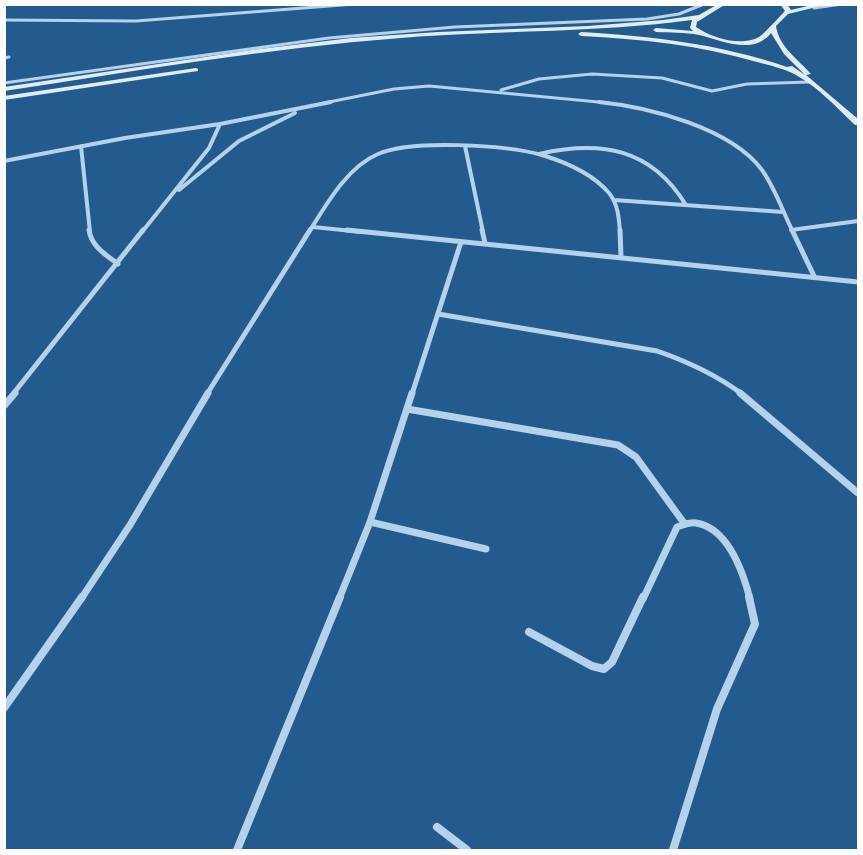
<!DOCTYPE html>
<html>
<head>
<meta charset="utf-8">
<style>
  body { margin:0 }
  #map { position:relative; width:863px; height:855px; overflow:hidden; background:#245b8f; font-family:"DejaVu Sans",sans-serif }
  canvas { display:block }
  .frame { position:absolute; inset:0; border:6px solid #fff; pointer-events:none }
</style>
</head>
<body>
<div id="map">
<canvas width="863" height="855"></canvas>
<div class="frame"></div>
</div>
<script>
const ctx = document.querySelector('canvas').getContext('2d');
ctx.lineJoin = 'round';
function trace(path, color, width, dash) {
  ctx.strokeStyle = color;
  ctx.lineWidth = width;
  ctx.lineCap = dash ? 'butt' : 'round';
  ctx.setLineDash(dash || []);
  ctx.stroke(path);
}
function paint(path, color) {
  ctx.fillStyle = color;
  ctx.fill(path, 'evenodd');
}
trace(new Path2D(`
  M814 8 842 4
  M4 20 136 21 355 4
  M4 58 9 57
  M4 83 329 38 455 27 647 19 679 14 704 4
  M501 90 539 79 592 74 662 78 712 91 747 84 809 82
  M324 103 394 89 429 86 609 103`), '#b4d2ec', 3);
trace(new Path2D(`
  M599 102C649 107 731 128 762 170 775 188 783 212 793 232
  M81 146 90 232
  M465 146 483 232
  M539 154C601 140 651 148 686 205
  M4 161 125 138 220 124
  M179 190 239 141 295 113
  M614 200 783 212
  M313 227 362 232
  M791 230 858 221
  M142 232 209 148 220 124 331 102
  M309 232C326 205 347 167 378 154 412 139 506 145 542 155 565 162 593 174 609 193 618 204 619 218 620 232`), '#b4d2ec', 4);
trace(new Path2D(`
  M89 230C91 246 106 255 118 264
  M347 230 858 282
  M482 230 485 243
  M620 230 621 257
  M792 230 814 276
  M438 314 657 351C689 362 715 374 742 394
  M13 394 143 230
  M207 394 310 230
  M412 394 461 242`), '#b4d2ec', 5);
trace(new Path2D(`
  M740 393 858 493
  M4 406 15 393
  M407 409 618 445 636 457 684 523
  M370 522 486 549
  M81 599 130 525 208 393
  M339 599 370 522 412 393
  M643 599 677 527C683 525 690 522 696 523 728 528 743 572 750 599`), '#b4d2ec', 7);
trace(new Path2D(`
  M529 632 592 666 604 669 612 662 643 597
  M4 708 82 597
  M437 827 467 850
  M237 850 340 597
  M673 850 717 709 755 624 749 597`), '#b4d2ec', 8);
paint(new Path2D(`
  M718 4H726L697 22 696 27C712 38 741 47 759 37 764 34 780 16 785 11L780 4H787L791 10 816 4H829L788 14 776 26C779 47 798 59 811 74L806 75 858 119V125H855C837 108 818 87 796 75 785 69 769 65 757 62 699 45 641 39 581 36L578 34 581 32C651 36 720 44 787 67L792 66 805 75 784 54 771 33C753 56 721 40 699 35 686 32 670 33 656 32L653 30 656 28 693 31 690 28 692 20C595 33 498 30 401 38 268 48 136 71 4 91V87L252 50 351 38 438 32 588 26 663 20 699 15Z
  M196 68 198 69V71L4 100V96Z`), '#dfedf9');
</script>
</body>
</html>
